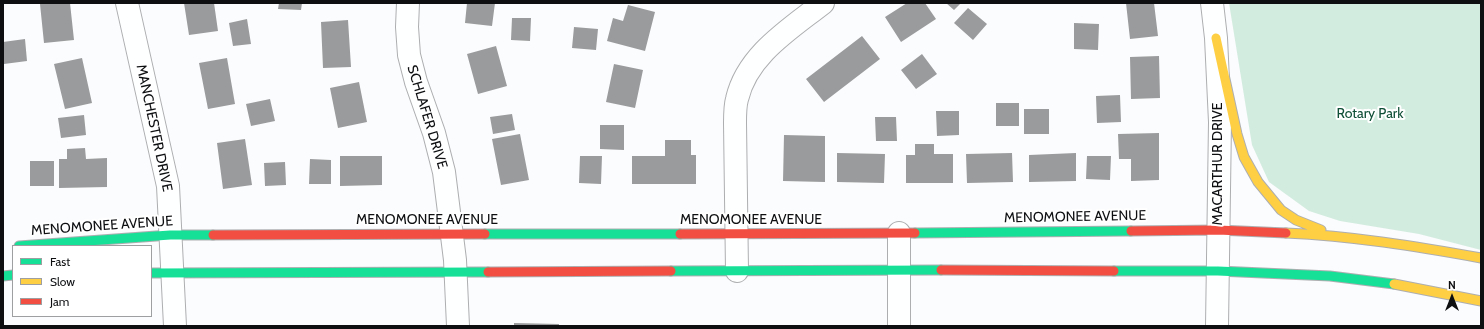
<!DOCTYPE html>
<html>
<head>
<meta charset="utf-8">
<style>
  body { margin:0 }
  #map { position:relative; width:1484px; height:329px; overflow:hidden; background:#fbfcfd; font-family:Cabin,sans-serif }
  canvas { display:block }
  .frame { position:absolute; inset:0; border:4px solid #0d0f11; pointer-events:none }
  .legend { position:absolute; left:12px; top:245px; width:140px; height:72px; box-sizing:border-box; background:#fff; border:1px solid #9e9fa0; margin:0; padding:5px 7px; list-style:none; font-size:12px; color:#0d0f11 }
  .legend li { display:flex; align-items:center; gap:8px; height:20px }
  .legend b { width:20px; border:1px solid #9e9fa0 }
  .north { position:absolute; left:1432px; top:277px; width:40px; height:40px; -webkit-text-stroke:3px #fff; paint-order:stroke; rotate:0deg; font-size:11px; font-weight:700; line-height:16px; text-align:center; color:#0d0f11 }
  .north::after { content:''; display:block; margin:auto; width:14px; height:18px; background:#0d0f11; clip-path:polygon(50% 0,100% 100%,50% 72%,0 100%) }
</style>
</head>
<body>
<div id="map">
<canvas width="1484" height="329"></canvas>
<div class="frame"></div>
<ul class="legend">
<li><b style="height:5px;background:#16e098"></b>Fast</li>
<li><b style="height:5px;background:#ffcf43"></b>Slow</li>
<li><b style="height:5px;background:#f24e42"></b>Jam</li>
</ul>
<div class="north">N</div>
</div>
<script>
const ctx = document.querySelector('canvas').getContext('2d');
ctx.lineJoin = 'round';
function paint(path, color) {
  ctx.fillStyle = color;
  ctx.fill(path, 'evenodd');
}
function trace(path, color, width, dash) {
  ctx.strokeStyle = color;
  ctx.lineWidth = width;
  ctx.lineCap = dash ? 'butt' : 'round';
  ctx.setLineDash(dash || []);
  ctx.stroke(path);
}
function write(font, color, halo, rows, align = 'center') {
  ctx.font = font + ' Cabin,sans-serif';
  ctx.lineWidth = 4;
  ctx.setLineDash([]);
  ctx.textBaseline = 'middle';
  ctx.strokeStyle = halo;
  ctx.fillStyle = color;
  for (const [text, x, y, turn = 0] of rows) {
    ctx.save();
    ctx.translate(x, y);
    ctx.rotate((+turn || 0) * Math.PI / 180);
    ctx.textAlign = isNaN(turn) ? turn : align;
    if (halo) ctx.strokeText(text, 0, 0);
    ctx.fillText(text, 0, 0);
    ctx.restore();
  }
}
paint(new Path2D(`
  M1229 3H1481V250L1419 234 1340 221 1309 211 1269 182 1252 145Z`), '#d3ece0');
paint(new Path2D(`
  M70 3 74 40 44 43 40 4Z
  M184 3H214L218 31 189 35Z
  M279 3H302L301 10 278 9Z
  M467 3H495L492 26 465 23Z
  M907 3H925L936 19 901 42 885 17Z
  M946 3H961L954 10Z
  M1126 3H1154L1158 36 1130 39Z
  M628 5 655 12 645 51 607 41 613 18 623 21Z
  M968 8 987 24 973 40 954 23Z
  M512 18H531L530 41 511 40Z
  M247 19 251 44 233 46 229 23Z
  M348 20 351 67 323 68 321 22Z
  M1074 23 1099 24 1098 50 1074 49Z
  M574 27 598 29 596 50 572 48Z
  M862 36 880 59 824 102 806 79Z
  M25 39 27 61 4 64 3 42Z
  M496 46 507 86 478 94 467 54Z
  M922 54 937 74 916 89 901 70Z
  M1159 56 1160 98 1131 99 1130 57Z
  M82 58 92 103 65 109 54 64Z
  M227 58 235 104 208 109 199 63Z
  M614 64 643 70 635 108 606 102Z
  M359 82 367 122 338 128 330 88Z
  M1120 95 1121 122 1097 123 1096 96Z
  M270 99 275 121 251 126 246 104Z
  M996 103H1019V126H996Z
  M1024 109H1049V134H1024Z
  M936 111H959V135L937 136Z
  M512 114 515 130 493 134 490 117Z
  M84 115 86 135 61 138 58 118Z
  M875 117H896L897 141H876Z
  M600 125H624V150L600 149Z
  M1159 133V180L1131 181V159H1119L1118 134Z
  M520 134 529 180 501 185 492 139Z
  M784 135 825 136V182L783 181Z
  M245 139 252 185 223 189 217 143Z
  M665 140H691V155H696V184H632V156H665Z
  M915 144H934V154H953V183H906V155H915Z
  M85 148 86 159 107 158V187L59 188V159H67V149Z
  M837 153 885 154 884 183 837 182Z
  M1012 153 1013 182 967 183 966 154Z
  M1076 153V181L1029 182V155Z
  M340 156H382V185L340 186Z
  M580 156H602L601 184 579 183Z
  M1087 156H1111L1110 180 1086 179Z
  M310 159 331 160V184H309Z
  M30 161H54V186H30Z
  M285 162 286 185 265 186 264 163Z
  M514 323 559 324V326H514Z`), '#9a9b9c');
const street = new Path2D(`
  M127 3 168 186 175 326
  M408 3 407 27 409 55 416 82 434 133 444 172 455 260 458 326
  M1212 3 1216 38 1220 122 1217 326
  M899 233V326
  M737 271 735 123C735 115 735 106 737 99 747 55 790 29 823 3`);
const fast = new Path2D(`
  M915 233 1131 231
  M485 234H680
  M19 246 170 235H213
  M671 271 941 270
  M1114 271H1218L1330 276 1394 284
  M151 273 488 272
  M3 276 13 275`);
const slow = new Path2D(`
  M1216 38 1237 134 1244 157 1258 182 1281 210 1296 220 1321 230
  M1286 233C1352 236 1415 246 1481 258
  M1394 284 1481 301`);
const jam = new Path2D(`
  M1131 231 1218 230 1286 233
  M680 234 915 233
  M213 235 485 234
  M941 270 1114 271
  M488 272 671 271`);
trace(street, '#adaeb0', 24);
trace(fast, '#adaeb0', 11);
trace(slow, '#adaeb0', 11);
trace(jam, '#adaeb0', 11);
trace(street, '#feffff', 22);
trace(fast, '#16e098', 9);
trace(slow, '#ffcf43', 9);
trace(jam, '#f24e42', 9);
write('14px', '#104f37', '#fff', [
  ["Rotary Park",1370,114]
]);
write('14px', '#0d0f11', '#fff', [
  ["SCHLAFER DRIVE",427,117,73],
  ["MANCHESTER DRIVE",154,128,78],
  ["MACARTHUR DRIVE",1218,164,-90],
  ["MENOMONEE AVENUE",1075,217,-1],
  ["MENOMONEE AVENUE",427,220],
  ["MENOMONEE AVENUE",751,220],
  ["MENOMONEE AVENUE",102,226,-4]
]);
</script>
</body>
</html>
